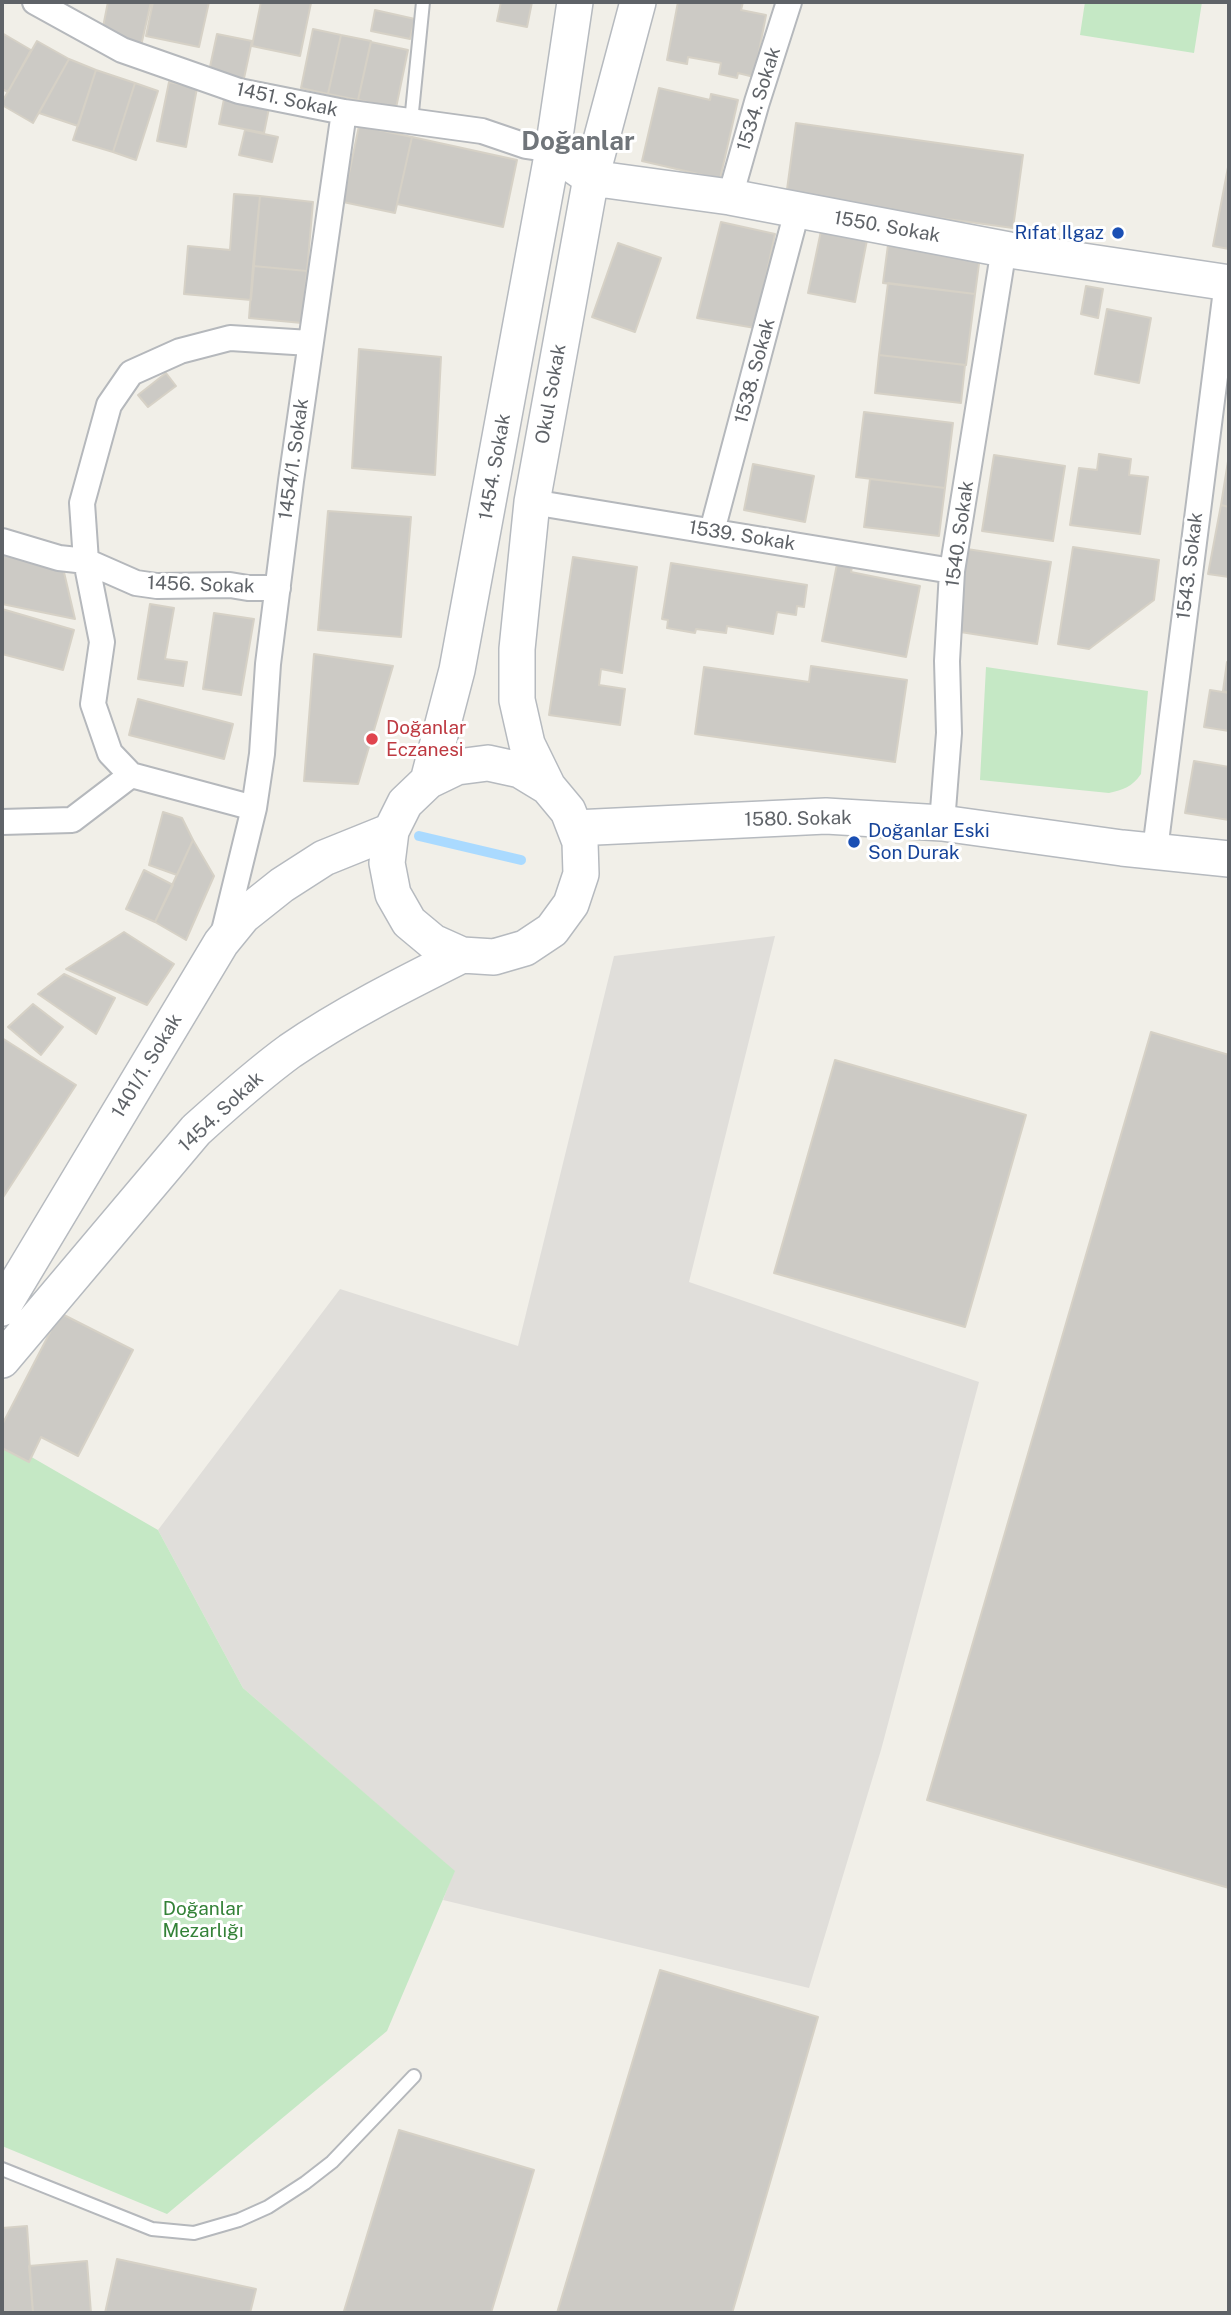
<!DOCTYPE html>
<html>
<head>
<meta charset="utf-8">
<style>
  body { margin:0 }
  #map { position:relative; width:1231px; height:2315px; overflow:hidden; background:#f1efe8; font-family:"Public Sans",sans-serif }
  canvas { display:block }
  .frame { position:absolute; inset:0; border:4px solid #5f6368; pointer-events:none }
</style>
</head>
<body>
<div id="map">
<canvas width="1231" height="2315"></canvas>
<div class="frame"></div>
</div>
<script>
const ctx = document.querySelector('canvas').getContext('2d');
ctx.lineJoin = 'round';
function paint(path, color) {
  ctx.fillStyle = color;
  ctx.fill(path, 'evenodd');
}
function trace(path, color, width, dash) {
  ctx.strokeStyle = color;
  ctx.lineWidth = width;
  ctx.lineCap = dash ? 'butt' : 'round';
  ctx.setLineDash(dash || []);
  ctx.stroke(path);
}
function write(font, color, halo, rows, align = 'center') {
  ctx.font = font + ' "Public Sans",sans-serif';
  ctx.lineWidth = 6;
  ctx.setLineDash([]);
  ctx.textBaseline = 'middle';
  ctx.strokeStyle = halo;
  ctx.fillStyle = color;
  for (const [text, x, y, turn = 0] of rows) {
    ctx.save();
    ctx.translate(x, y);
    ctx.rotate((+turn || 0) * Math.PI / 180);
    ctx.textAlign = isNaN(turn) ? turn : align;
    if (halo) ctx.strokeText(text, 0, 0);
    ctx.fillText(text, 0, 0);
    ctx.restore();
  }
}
paint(new Path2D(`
  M775 936 689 1282 979 1382 881 1750 809 1988 443 1900 454 1871 243 1688 158 1530 340 1289 518 1346 614 956Z`), '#e0deda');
paint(new Path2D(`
  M1085 2H1202L1194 53 1080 35Z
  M986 667 1148 691 1141 774C1132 787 1123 790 1109 793L980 780Z
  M2 1440 158 1530 243 1688 455 1871 387 2031 167 2214 2 2146Z`), '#c5e8c5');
trace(new Path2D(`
  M419 836 521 860`), '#aadaff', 10);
const building = new Path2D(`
  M108 2H151L141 46 101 37Z
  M153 2H209L199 47 146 36Z
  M261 2 311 3 300 56 252 46Z
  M501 2H532L527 27 497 21Z
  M678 2H743L741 10 766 15 754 77 738 73 737 78 719 74 721 63 688 57 687 64 667 60Z
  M375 10 415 19 410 39 371 31Z
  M313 29 341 35 328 94 301 88Z
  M2 33 31 50 8 92 2 89Z
  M217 34 252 41 243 83 208 76Z
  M341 35 371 41 358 100 328 94Z
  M37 41 69 59 33 123 2 105V102Z
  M371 42 408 50 396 108 358 100Z
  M69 59 96 70 78 126 39 113Z
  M96 70 135 83 113 152 73 140Z
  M169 82 197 88 186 147 157 141Z
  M135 83 158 91 136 160 113 152Z
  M659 88 710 100 711 94 738 100 720 179 642 161Z
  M224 99 269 108 264 133 219 124Z
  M796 123 1023 155 1013 228 786 197Z
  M359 126 412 137 395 213 343 202Z
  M245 130 278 137 272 162 239 155Z
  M412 137 517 160 503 227 397 204Z
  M1229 162V249L1213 246Z
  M234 194 260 196 251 300 184 294 188 246 230 250Z
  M260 196 313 202 307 271 253 266Z
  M721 222 775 234 755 328 697 318Z
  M821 231 867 240 855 302 808 293Z
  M618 243 661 258 635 332 592 317Z
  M888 245 980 256 975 294 883 283Z
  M253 266 307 271 302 323 249 318Z
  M888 283 975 294 966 365 879 355Z
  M1086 286 1103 289 1098 318 1081 314Z
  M1107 309 1151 318 1139 383 1095 374Z
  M359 349 441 357 435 475 352 468Z
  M879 355 965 365 961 403 875 393Z
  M166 373 176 386 148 407 138 395Z
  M864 412 953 423 945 488 856 477Z
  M1099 454 1131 459 1129 475 1148 477 1140 534 1070 525 1079 468 1097 470Z
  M994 455 1065 466 1053 541 982 531Z
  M1229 455V507L1221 505Z
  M753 464 814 476 805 522 744 510Z
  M870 479 945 488 939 536 864 527Z
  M1221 505 1229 507V577L1208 574Z
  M328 511 411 517 401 637 318 630Z
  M1073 547 1159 560 1154 600 1089 649 1058 644Z
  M967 549 1051 562 1037 644 954 631Z
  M2 553 63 568 75 619 2 604Z
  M573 557 637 567 622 673 601 669 599 685 625 689 620 725 549 715Z
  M671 563 807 585 804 607 797 606 796 615 777 612 773 634 727 626 726 633 696 629 695 633 667 628 668 620 662 619Z
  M837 564 852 567 851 572 920 586 906 657 822 641Z
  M150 604 174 608 165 659 187 662 183 686 138 679Z
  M2 609 74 630 63 670 2 654Z
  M214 613 254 619 241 695 203 689Z
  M314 654 393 666 358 784 304 781Z
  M1227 662 1229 663V693L1223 691Z
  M811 666 907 680 895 762 695 734 704 667 809 682Z
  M1210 690 1229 693V731L1204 727Z
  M138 699 233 724 224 759 129 735Z
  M1194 761 1229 767V820L1185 813Z
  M163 812 182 818 193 840 177 875 149 865Z
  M193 840 214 876 186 940 155 922Z
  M144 870 173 885 155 922 126 909Z
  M124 932 174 964 147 1005 66 969Z
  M64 974 115 998 96 1034 38 994Z
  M33 1004 63 1027 41 1055 8 1027Z
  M1151 1032 1229 1055V1888L927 1800Z
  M2 1038 76 1085 2 1199Z
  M835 1060 1026 1115 965 1327 774 1273Z
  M60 1313 133 1350 78 1456 41 1437 29 1462 2 1448V1425Z
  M660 1970 818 2017 733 2310 732 2313H557Z
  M399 2130 534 2170 491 2313H350L344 2311Z
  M27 2226 33 2313H2V2228Z
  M117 2259 256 2289 250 2313H105Z
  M87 2261 91 2313H33L29 2266Z`);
paint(building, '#cccac5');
trace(building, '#d6d1c6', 2);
const lane = new Path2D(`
  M411 122 423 2
  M2 2169 152 2229 194 2233 239 2220 268 2207 305 2183 332 2162 414 2076`);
const street = new Path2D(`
  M35 2 122 50 239 91 344 112 482 131 526 146 553 150
  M730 197 757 102 789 2
  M532 502 952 571
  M712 531 797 211
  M2 541 59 558 86 561 136 583 157 586 230 585 248 588H278
  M254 808 131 775 110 753 93 704 102 642 86 561 82 503 109 405 131 373 180 351 230 338 310 343
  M2 822 72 820 131 775
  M942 823 949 733 947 661 952 571 1004 248
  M1155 850 1227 282
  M223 935 254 808 262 754 268 664 291 481 344 112`);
const secondary = new Path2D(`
  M574 166 591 178 730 197 1009 250 1229 283
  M428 781 457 670 553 150 575 2
  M548 787 520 770 488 763 457 767 428 781 405 803 391 831 387 863 393 894 409 922 433 942 462 955 494 957 525 948 552 930 571 904 581 874 580 842 568 811 548 787 527 744 517 700V649L532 502 591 178 638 2
  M575 828 826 816 942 823 1122 848 1229 859
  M2 1308 221 943 243 916 282 885 324 858 391 831
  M2 1360 196 1130C226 1103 257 1075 290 1051 344 1014 404 984 462 955`);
trace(lane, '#b5b8bc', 16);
trace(street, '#b5b8bc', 28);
trace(secondary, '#b6babf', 38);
trace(lane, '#fff', 12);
trace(street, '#fff', 24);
trace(secondary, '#fff', 35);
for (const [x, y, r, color] of [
  [1118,233,7,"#1a4fb4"],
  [372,739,7,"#e0444e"],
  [854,842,7,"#1a4fb4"]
]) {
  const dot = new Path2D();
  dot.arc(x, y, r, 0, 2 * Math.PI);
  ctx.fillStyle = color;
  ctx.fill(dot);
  trace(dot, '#fff', 2.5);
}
write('19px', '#5f6368', '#fff', [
  ["1534. Sokak",759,99,-73],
  ["1451. Sokak",287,100,12],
  ["1550. Sokak",887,227,10],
  ["1538. Sokak",755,371,-75],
  ["Okul Sokak",551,394,-80],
  ["1454/1. Sokak",294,459,-82],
  ["1454. Sokak",495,467,-80],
  ["1540. Sokak",960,534,-82],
  ["1539. Sokak",742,536,9],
  ["1543. Sokak",1190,566,-83],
  ["1456. Sokak",201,585,2],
  ["1580. Sokak",798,819,-1],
  ["1401/1. Sokak",147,1066,-59],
  ["1454. Sokak",221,1112,-43]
]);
write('19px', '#164399', '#fff', [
  ["Rıfat Ilgaz",1104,233],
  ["Doğanlar Eski",868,831,"left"],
  ["Son Durak",868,853,"left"]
], 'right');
write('19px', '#be3a42', '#fff', [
  ["Doğanlar",386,728],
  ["Eczanesi",386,750]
], 'left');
write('19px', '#348238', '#fff', [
  ["Doğanlar",203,1909],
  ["Mezarlığı",203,1931]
]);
write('bold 26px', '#70757a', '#fff', [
  ["Doğanlar",578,142]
]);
</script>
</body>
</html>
